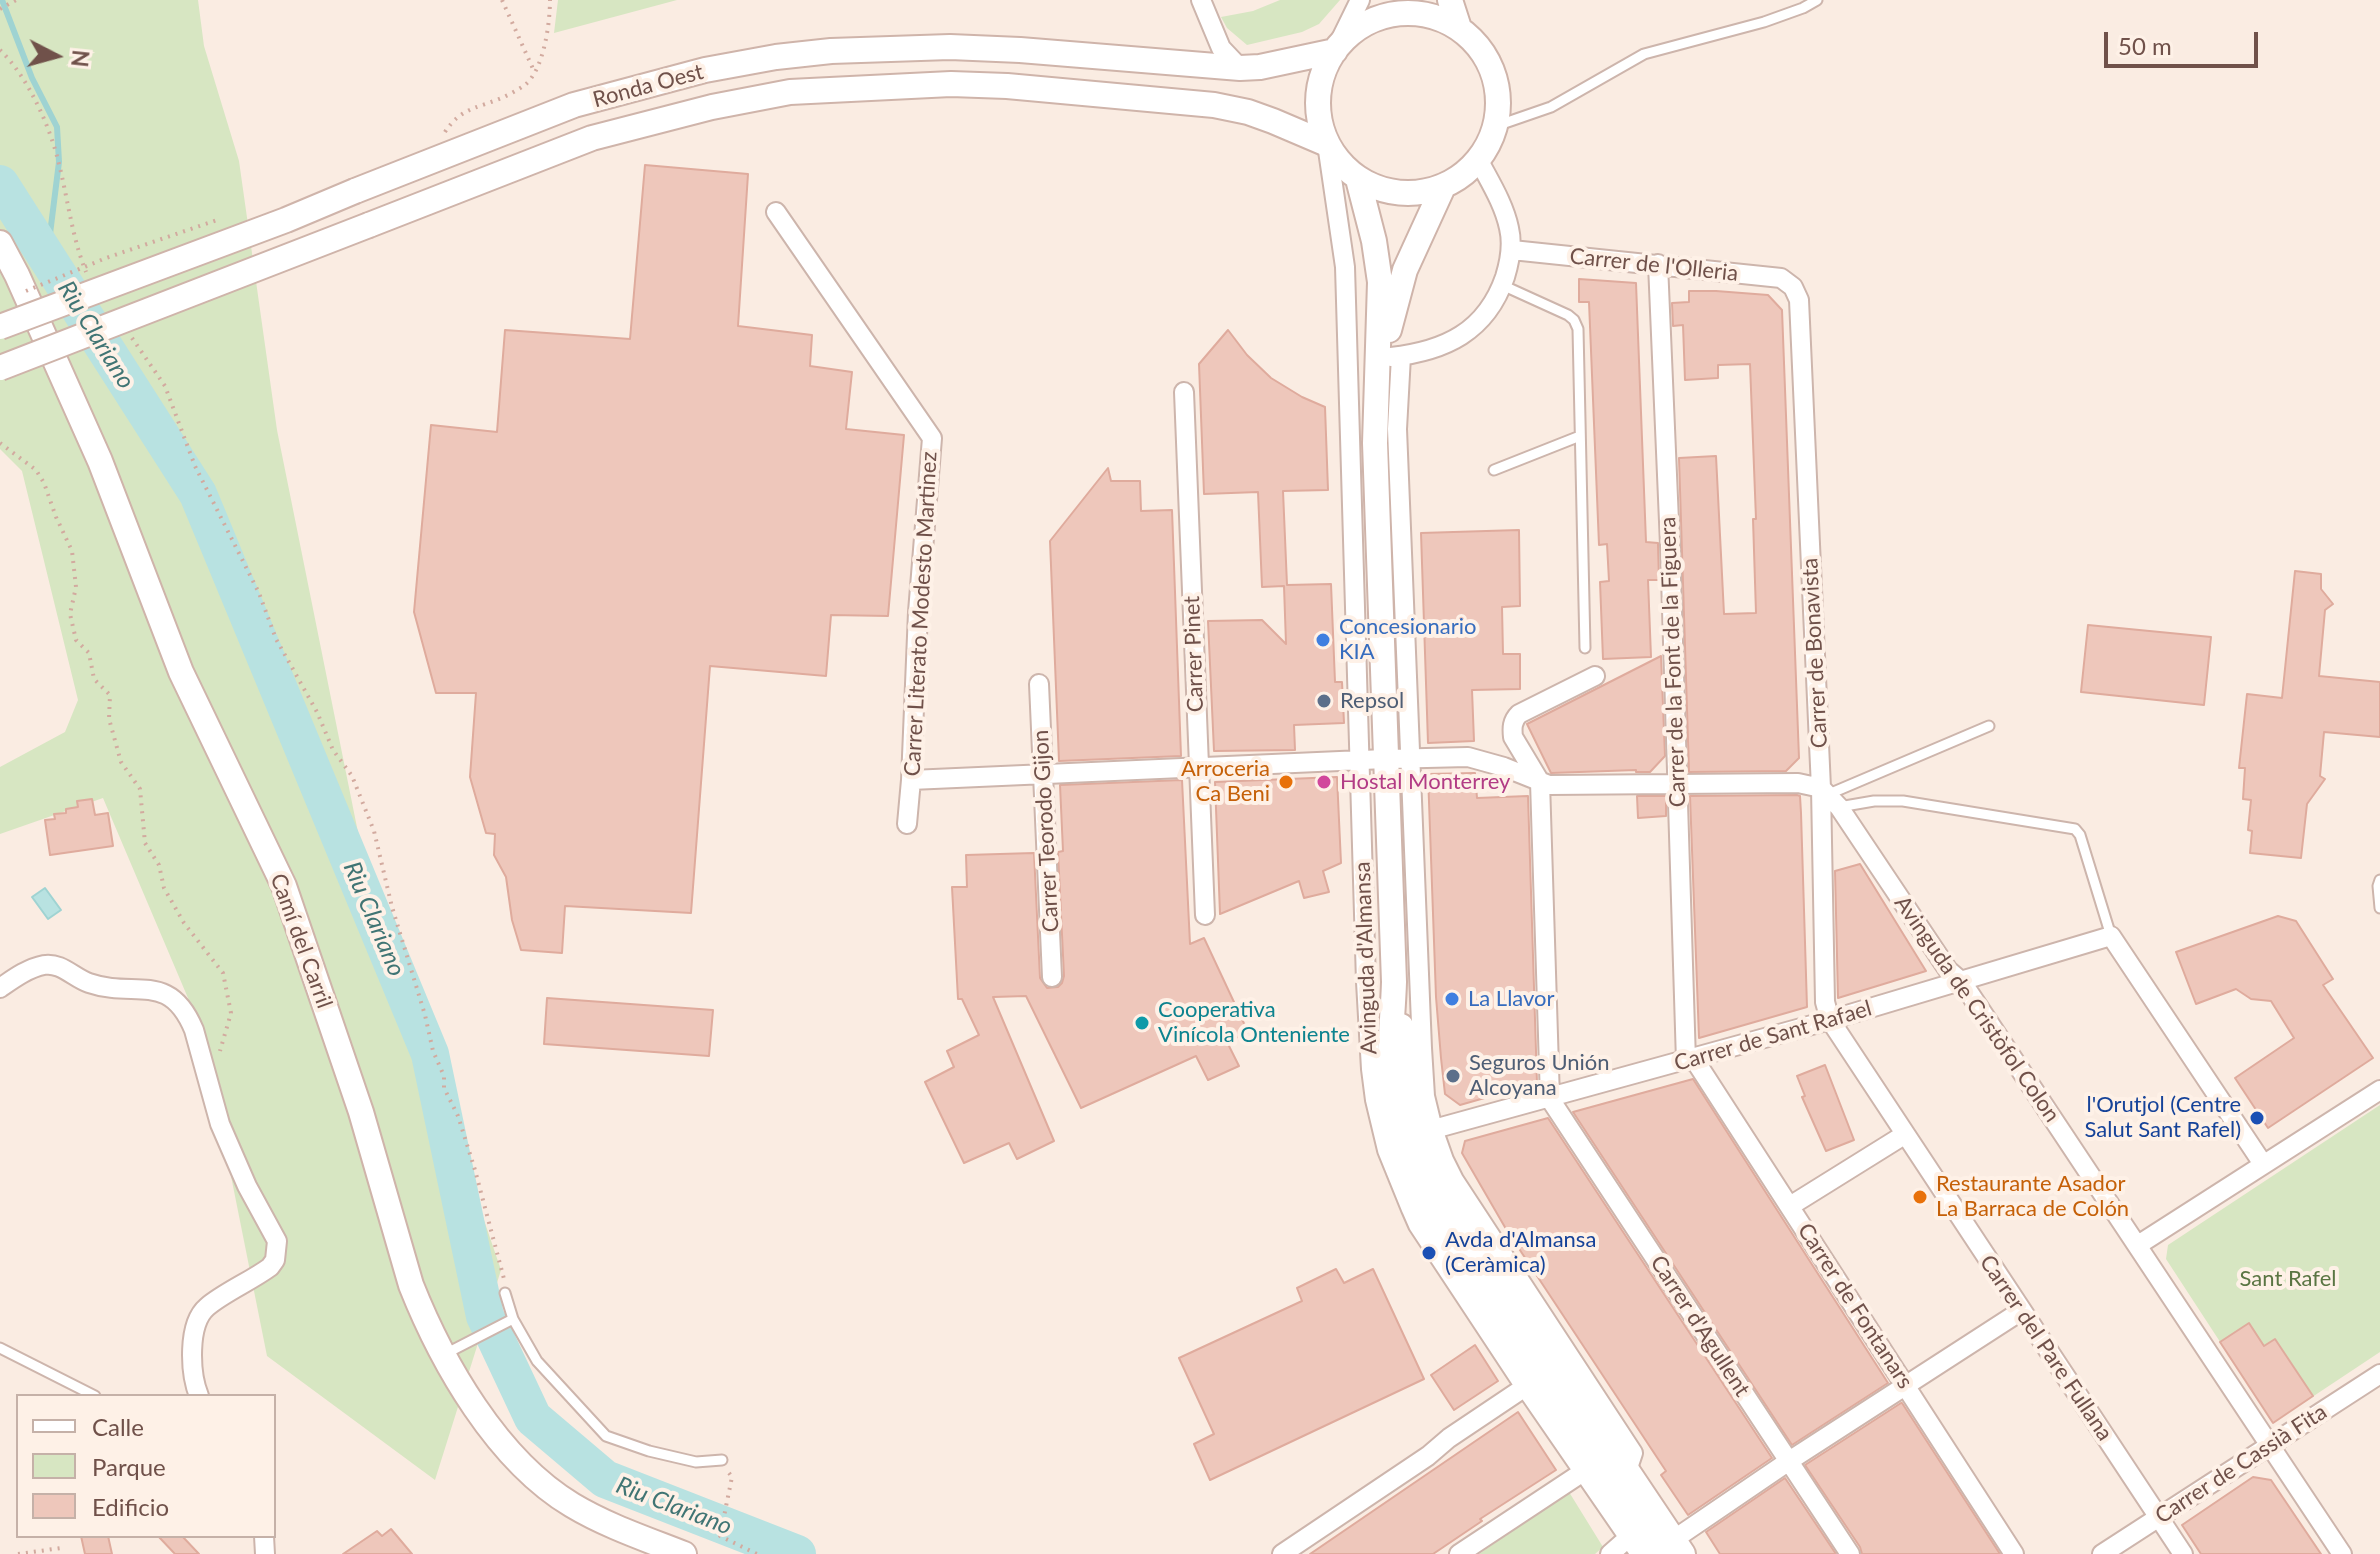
<!DOCTYPE html>
<html>
<head>
<meta charset="utf-8">
<style>
  body { margin:0 }
  #map { position:relative; width:2380px; height:1554px; overflow:hidden; background:#faece2; font-family:Lato,sans-serif }
  canvas { display:block }
  .legend { position:absolute; left:16px; top:1394px; width:260px; height:144px; box-sizing:border-box; background:#fef1e7; border:2px solid #c5b1a8; margin:0; padding:10px 14px; list-style:none; font-size:24px; color:#70514a }
  .legend li { display:flex; align-items:center; gap:16px; height:40px }
  .legend b { width:40px; border:2px solid #c5b1a8 }
  .north { position:absolute; left:16px; top:16px; width:80px; height:80px; -webkit-text-stroke:6px #fef1e7; paint-order:stroke; rotate:96deg; font-size:22px; font-weight:700; line-height:32px; text-align:center; color:#70514a }
  .north::after { content:''; display:block; margin:auto; width:28px; height:36px; background:#70514a; clip-path:polygon(50% 0,100% 100%,50% 72%,0 100%) }
  .scale { position:absolute; left:2104px; top:32px; width:154px; height:36px; box-sizing:border-box; border:4px solid #70514a; border-top:0; padding-left:10px; font-size:24px; line-height:28px; white-space:nowrap; color:#70514a; -webkit-text-stroke:6px #fef1e7; paint-order:stroke }
</style>
</head>
<body>
<div id="map">
<canvas width="2380" height="1554"></canvas>
<ul class="legend">
<li><b style="height:10px;background:#fff"></b>Calle</li>
<li><b style="height:22px;background:#d7e6c2"></b>Parque</li>
<li><b style="height:22px;background:#eec7bb"></b>Edificio</li>
</ul>
<div class="north">N</div>
<div class="scale">50 m</div>
</div>
<script>
const ctx = document.querySelector('canvas').getContext('2d');
ctx.lineJoin = 'round';
function paint(path, color) {
  ctx.fillStyle = color;
  ctx.fill(path, 'evenodd');
}
function trace(path, color, width, dash) {
  ctx.strokeStyle = color;
  ctx.lineWidth = width;
  ctx.lineCap = dash ? 'butt' : 'round';
  ctx.setLineDash(dash || []);
  ctx.stroke(path);
}
function write(font, color, halo, rows, align = 'center') {
  ctx.font = font + ' Lato,sans-serif';
  ctx.lineWidth = 8;
  ctx.setLineDash([]);
  ctx.textBaseline = 'middle';
  ctx.strokeStyle = halo;
  ctx.fillStyle = color;
  for (const [text, x, y, turn = 0] of rows) {
    ctx.save();
    ctx.translate(x, y);
    ctx.rotate((+turn || 0) * Math.PI / 180);
    ctx.textAlign = isNaN(turn) ? turn : align;
    if (halo) ctx.strokeText(text, 0, 0);
    ctx.fillText(text, 0, 0);
    ctx.restore();
  }
}
paint(new Path2D(`
  M0 0H198L204 46 239 161 277 430 367 877 501 1270 435 1480 267 1356 202 1031 103 798 0 834V767L65 732 78 700 22 471 0 449Z
  M558 0H677L554 33Z
  M1280 0H1340L1319 24 1302 32 1247 45 1227 28 1221 17 1253 11Z
  M2380 1105V1352L2273 1423 2166 1259 2168 1245Z
  M1569 1492 1603 1547 1595 1554H1479Z`), '#d7e6c2');
const water = new Path2D(`
  M45 888 61 910 48 919 32 897Z`);
paint(water, '#b8e2e1');
trace(water, '#9fd3d2', 2);
trace(new Path2D(`
  M2 0 32 78 57 127 59 162 47 258`), '#9fd3d2', 6);
trace(new Path2D(`
  M0 184 198 494 430 1054 485 1316 533 1418 605 1479 797 1554`), '#b8e2e1', 38);
const building = new Path2D(`
  M645 165 748 174 738 326 812 335 810 366 852 372 846 429 904 435 888 616 831 615 826 676 710 666 691 913 565 906 562 953 521 950 512 920 506 877 494 855 495 834 486 833 470 777 476 693H436L414 612 431 425 497 432 505 330 630 339Z
  M1579 279 1636 283 1646 542 1658 543V545L1659 580H1648L1651 657 1603 659 1600 582 1609 581 1607 544 1599 545 1589 302H1579Z
  M1689 291H1716L1768 295 1782 310 1799 758 1786 771 1689 772 1679 458 1716 456 1724 614 1756 613 1753 519H1756L1750 364 1718 365V378L1685 380 1683 325 1673 326 1672 303 1689 302Z
  M1228 330 1247 355 1271 378 1302 397 1325 407 1328 490 1283 491 1287 585 1331 584 1335 682H1342L1344 723 1294 725 1295 750 1214 751 1208 621 1262 620 1286 644 1284 586 1262 587 1258 492 1204 494 1199 364Z
  M1108 468 1111 481H1140L1141 511 1172 510 1181 756 1059 761 1050 541Z
  M1519 530 1520 606 1502 607 1503 654H1520V689L1472 690 1474 741 1428 743 1421 533Z
  M2295 571 2321 574V589L2333 604 2325 610 2319 676 2380 682V737L2324 732 2320 776 2325 779 2307 804 2301 858 2250 853 2252 831 2248 830 2251 800 2243 799 2245 768H2239L2247 694 2282 698Z
  M2088 625 2211 637 2204 705 2081 692Z
  M1661 656 1665 756 1650 772H1636V770L1551 773 1527 724Z
  M1475 773 1477 798 1528 796 1537 1083 1460 1105 1445 1094 1441 1058 1436 997 1428 774Z
  M1337 777 1341 863 1323 871 1329 892 1304 898 1299 881 1220 914 1215 782Z
  M1182 780 1190 944 1204 938 1248 1032 1227 1042 1239 1066 1208 1080 1196 1056 1081 1108 1026 996 993 997 1054 1141 1017 1159 1009 1143 964 1163 925 1082 954 1067 947 1051 979 1035 962 999H958L952 887H967L966 855 1034 853 1040 978 1047 988 1058 987 1062 983 1064 976 1058 852 1063 851 1060 785Z
  M1637 796H1666V816L1638 818Z
  M1690 796 1797 795 1800 796 1801 813 1807 1007 1699 1038Z
  M92 799 95 815 108 813 113 846 50 855 45 820 55 819 54 814 66 813V809L78 807 77 801Z
  M1860 864 1926 971 1838 998 1835 871Z
  M2278 916 2296 921 2333 979 2323 985 2373 1058 2268 1128 2235 1078 2294 1038 2271 1001 2251 999 2236 989 2196 1004 2176 952Z
  M547 998 713 1010 709 1056 544 1044Z
  M1825 1065 1854 1140 1826 1151 1802 1097 1805 1096 1797 1076Z
  M1693 1079 1888 1383 1792 1445 1573 1112Z
  M1548 1118 1772 1458 1688 1515 1661 1475 1666 1471 1506 1229 1462 1153 1465 1141Z
  M1336 1269 1344 1283 1373 1269 1424 1379 1210 1480 1194 1444 1214 1434 1179 1358 1302 1301 1297 1288Z
  M2249 1323 2264 1346 2275 1339 2313 1396 2273 1423 2220 1342Z
  M1475 1345 1498 1381 1454 1410 1431 1375Z
  M1901 1403H1902L2000 1554H1862L1860 1547 1805 1465Z
  M1518 1412 1556 1470 1480 1519 1482 1521 1433 1554H1310Z
  M2253 1477 2271 1480 2321 1554H2201L2182 1525Z
  M1785 1478 1836 1554H1720L1706 1532Z
  M391 1529 412 1554H343L377 1531 382 1536Z
  M81 1536H108L112 1554H85Z
  M158 1536H182L199 1554H175Z`);
paint(building, '#eec7bb');
trace(building, '#dfab9d', 2);
const lane = new Path2D(`
  M1496 126 1551 107 1644 54 1764 22 1803 8 1817 0
  M1502 285 1568 315 1574 320 1578 329 1585 648
  M1494 470 1580 436
  M1829 794 1989 726
  M1839 807 1874 801H1903L2075 829 2080 835 2111 936
  M2380 880 2378 886 2380 908
  M505 1293 513 1319 537 1361 606 1436 649 1451 696 1462 722 1460
  M0 1348 95 1396
  M445 1354 513 1319`);
const street = new Path2D(`
  M1201 0 1221 48 1240 68
  M1335 51 1360 0
  M1327 144 1345 267 1366 982 1371 1069 1375 1100 1387 1150 1411 1209 1418 1225 1525 1387 1640 1554
  M776 212 932 438 918 612 911 780 907 824
  M1512 250 1781 278 1793 287 1799 300 1821 788 1825 1002 1830 1020 2183 1554
  M1658 264 1670 545 1686 1061
  M1401 356 1397 429 1422 1048 1425 1096 1433 1129 1444 1160 1454 1180 1633 1453 1627 1471
  M1391 357C1445 351 1486 332 1505 277 1510 261 1513 245 1509 228 1504 204 1490 182 1479 161
  M1184 392 1205 915
  M1595 676 1519 714C1512 721 1512 728 1513 737L1540 782 1550 1099 1850 1554
  M1039 684 1052 977
  M911 780 1385 759 1468 757 1504 767 1549 785 1798 783 1821 788 1839 807 1948 970 1962 982 2342 1554
  M0 988C13 979 28 968 44 965 61 962 74 978 89 983 135 999 169 970 194 1030L220 1124 247 1186 277 1241 275 1260 270 1267C251 1281 223 1293 207 1307 187 1324 190 1374 199 1396
  M1694 1059 2014 1554
  M1423 1132 1830 1020 2111 936 2263 1164
  M1790 1206 1904 1135
  M2138 1245 2380 1090
  M264 1536 265 1554
  M1673 1540 1789 1461 2021 1311
  M1282 1554 1428 1456 1449 1438 1534 1381
  M1459 1554 1583 1472
  M1610 1554 1636 1531
  M2102 1554 2380 1374`);
const secondary = new Path2D(`
  M1450 0 1459 28
  M1318 103a90 90 0 1 1 180 0a90 90 0 1 1-180 0Z
  M1358 179 1374 241 1380 282 1375 443 1394 982C1393 1017 1388 1051 1391 1087 1396 1132 1416 1174 1434 1215L1659 1554
  M355 191 574 105 705 70 776 57 831 51 950 47 1020 50 1240 68 1260 67 1335 51
  M369 225 592 138 712 107 790 92 951 84 1007 86 1214 105 1248 112 1273 121 1327 144
  M0 243 17 275 100 461 181 672 284 886 361 1112 411 1285C442 1363 497 1460 572 1505 607 1526 646 1539 684 1554
  M1389 330 1405 270 1443 187
  M1401 1026 1422 1132 1429 1156 1450 1206 1683 1554`);
trace(lane, '#cdb5ac', 13);
trace(street, '#cdb5ac', 22);
trace(secondary, '#cfb4aa', 28);
trace(new Path2D(`
  M502 0 534 71
  M0 9 16 0
  M0 50C28 77 50 126 59 164 68 200 72 237 86 272
  M445 132C461 107 479 108 504 97 510 94 520 89 526 84 544 68 550 23 550 0
  M132 338 165 386 195 466 259 593 276 639 317 712 333 750 352 776 374 831 392 907 425 1015 433 1051 444 1076V1088L458 1116 475 1170 504 1279
  M0 443 36 470 44 483 56 517 72 551 76 587 70 614 76 640 89 653 94 679 110 695 109 719 121 762 140 789 145 843 159 865 164 888 184 923 223 973 231 1013 220 1051
  M729 1473 732 1477 720 1536 757 1554
  M18 1554 61 1548`), '#d2aa9f', 4, [2, 6]);
trace(lane, '#fff', 9);
trace(street, '#fff', 18);
trace(secondary, '#fff', 24);
const secondaryBridge = new Path2D(`
  M0 327 286 220 355 191
  M0 368 369 225`);
trace(secondaryBridge, '#cfb4aa', 28, []);
trace(new Path2D(`
  M26 291 106 258 220 219`), '#d2aa9f', 4, [2, 6]);
trace(secondaryBridge, '#fff', 24);
for (const [x, y, r, color] of [
  [1323,640,8,"#3f7fe0"],
  [1324,701,8,"#5c6f8a"],
  [1286,782,8,"#e8710a"],
  [1324,782,8,"#d1479c"],
  [1452,999,8,"#3f7fe0"],
  [1142,1023,8,"#0f9aa8"],
  [1453,1076,8,"#5c6f8a"],
  [2257,1118,8,"#1a4fb4"],
  [1920,1197,8,"#e8710a"],
  [1429,1253,8,"#1a4fb4"]
]) {
  const dot = new Path2D();
  dot.arc(x, y, r, 0, 2 * Math.PI);
  ctx.fillStyle = color;
  ctx.fill(dot);
  trace(dot, '#fef1e7', 3);
}
write('22px', '#70514a', '#fef1e7', [
  ["Ronda Oest",648,86,-15],
  ["Carrer de l'Olleria",1654,265,6],
  ["Carrer Literato Modesto Martinez",921,614,-87],
  ["Carrer de Bonavista",1815,653,-93],
  ["Carrer Pinet",1194,654,-92],
  ["Carrer de la Font de la Figuera",1673,662,-92],
  ["Carrer Teorodo Gijon",1046,831,-93],
  ["Camí del Carril",301,941,70],
  ["Avinguda d'Almansa",1366,958,-92],
  ["Avinguda de Cristòfol Colon",1977,1009,55],
  ["Carrer de Sant Rafael",1773,1036,-16],
  ["Carrer de Fontanars",1855,1306,57],
  ["Carrer d'Agullent",1700,1326,57],
  ["Carrer del Pare Fullana",2046,1348,56],
  ["Carrer de Cassià Fita",2241,1464,-33]
]);
write('22px', '#366cbe', '#fef1e7', [
  ["Concesionario",1339,627],
  ["KIA",1339,652],
  ["La Llavor",1468,999]
], 'left');
write('22px', '#4e5e75', '#fef1e7', [
  ["Repsol",1340,701],
  ["Seguros Unión",1469,1063],
  ["Alcoyana",1469,1088]
], 'left');
write('22px', '#c56008', '#fef1e7', [
  ["Arroceria",1270,769],
  ["Ca Beni",1270,794],
  ["Restaurante Asador",1936,1184,"left"],
  ["La Barraca de Colón",1936,1209,"left"]
], 'right');
write('22px', '#b23c85', '#fef1e7', [
  ["Hostal Monterrey",1340,782]
], 'left');
write('22px', '#0d838f', '#fef1e7', [
  ["Cooperativa",1158,1010],
  ["Vinícola Onteniente",1158,1035]
], 'left');
write('22px', '#164399', '#fef1e7', [
  ["l'Orutjol (Centre",2241,1105],
  ["Salut Sant Rafel)",2241,1130],
  ["Avda d'Almansa",1445,1240,"left"],
  ["(Ceràmica)",1445,1265,"left"]
], 'right');
write('22px', '#5a7543', '#fef1e7', [
  ["Sant Rafel",2288,1279]
]);
write('italic 24px', '#407574', '#fef1e7', [
  ["Riu Clariano",96,335,58],
  ["Riu Clariano",374,919,67],
  ["Riu Clariano",674,1506,21]
]);
</script>
</body>
</html>
